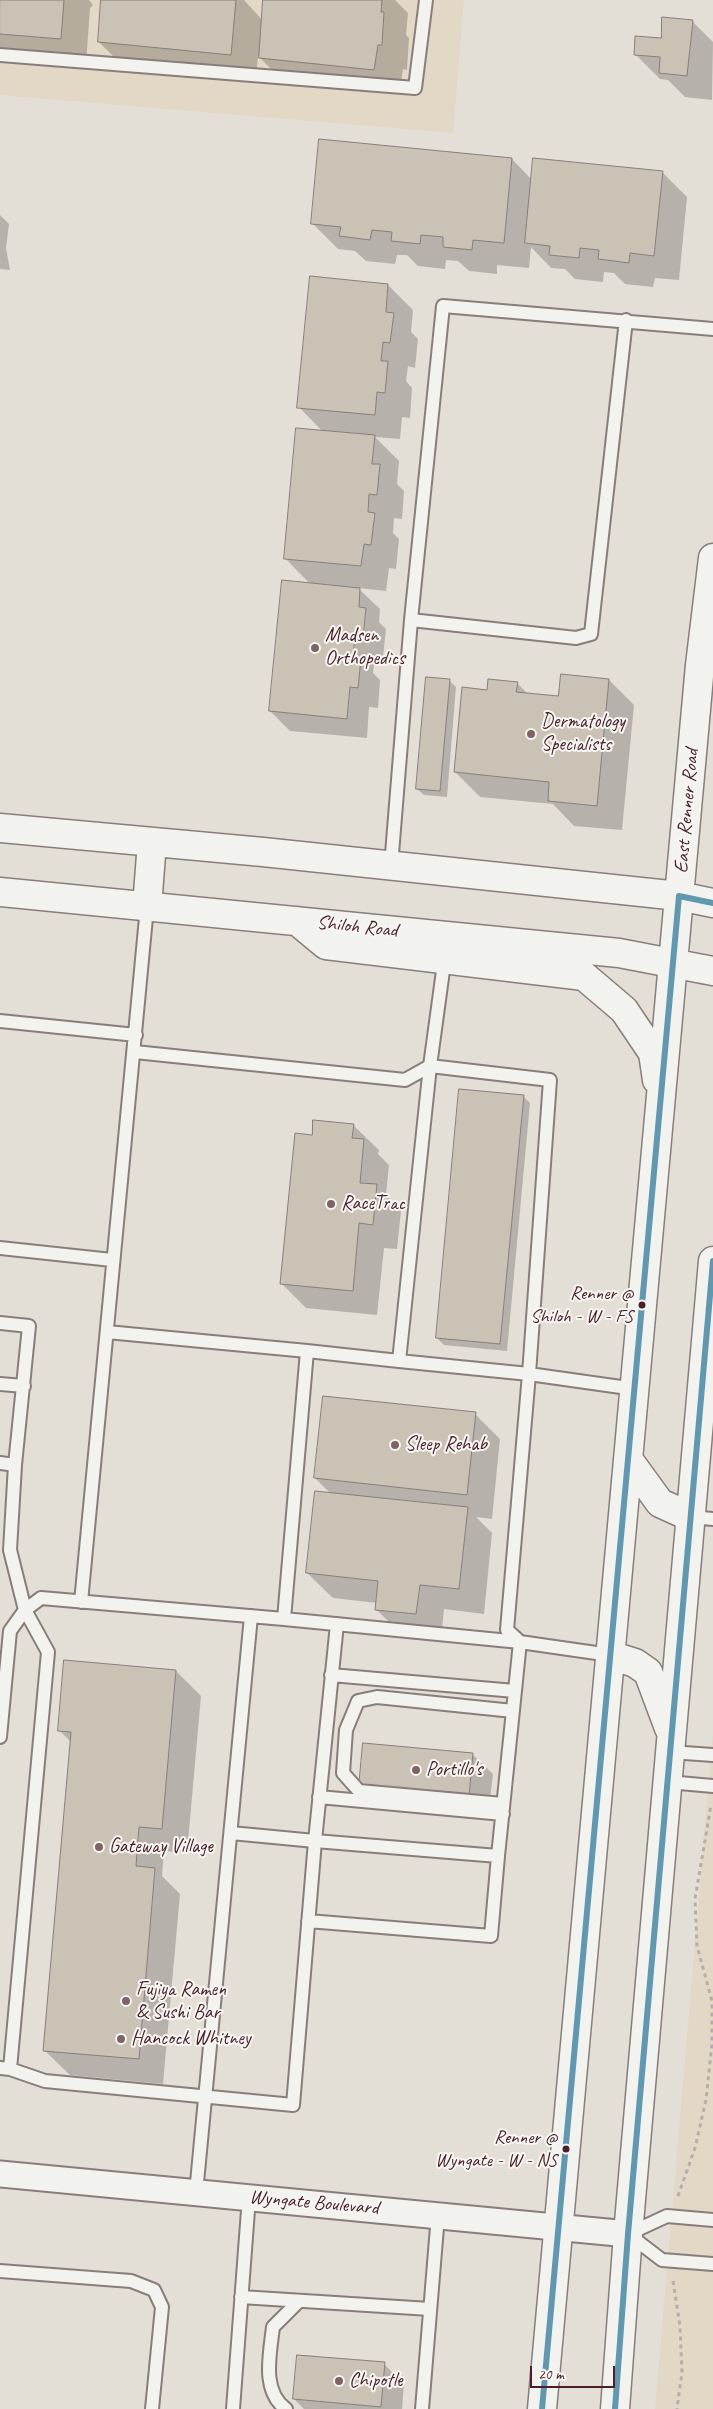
<!DOCTYPE html>
<html>
<head>
<meta charset="utf-8">
<style>
  body { margin:0 }
  #map { position:relative; width:713px; height:2409px; overflow:hidden; background:#e4dfd6; font-family:Caveat,sans-serif }
  canvas { display:block }
  .scale { position:absolute; left:530px; top:2366px; width:85px; height:22px; box-sizing:border-box; border:2px solid #4a1f2b; border-top:0; padding-left:6px; font-size:15px; line-height:18px; white-space:nowrap; color:#4a1f2b; -webkit-text-stroke:4px #f6f6f2; paint-order:stroke }
</style>
</head>
<body>
<div id="map">
<canvas width="713" height="2409"></canvas>
<div class="scale">20 m</div>
</div>
<script>
const ctx = document.querySelector('canvas').getContext('2d');
ctx.lineJoin = 'round';
function paint(path, color) {
  ctx.fillStyle = color;
  ctx.fill(path, 'evenodd');
}
function trace(path, color, width, dash) {
  ctx.strokeStyle = color;
  ctx.lineWidth = width;
  ctx.lineCap = dash ? 'butt' : 'round';
  ctx.setLineDash(dash || []);
  ctx.stroke(path);
}
function write(font, color, halo, rows, align = 'center') {
  ctx.font = font + ' Caveat,sans-serif';
  ctx.lineWidth = 4;
  ctx.setLineDash([]);
  ctx.textBaseline = 'middle';
  ctx.strokeStyle = halo;
  ctx.fillStyle = color;
  for (const [text, x, y, turn = 0] of rows) {
    ctx.save();
    ctx.translate(x, y);
    ctx.rotate((+turn || 0) * Math.PI / 180);
    ctx.textAlign = isNaN(turn) ? turn : align;
    if (halo) ctx.strokeText(text, 0, 0);
    ctx.fillText(text, 0, 0);
    ctx.restore();
  }
}
paint(new Path2D(`
  M0 0H464L453 133 0 95Z
  M713 1733V2409H655Z`), '#e3d7c6');
paint(new Path2D(`
  M0 0H89L93 5 90 8 86 64 0 56Z
  M102 0H244L263 21 264 0H395L408 13 406 35 409 38 407 70 403 69 399 94 285 83 258 56 256 79 124 67 99 42Z
  M692 21 713 42 712 100 685 97 668 80 660 79 635 54Z
  M512 159 532 180 662 172 687 197 679 280 655 278 653 287 625 284 614 273 604 272 603 282 575 279 565 269 551 268 531 247 529 268 497 265V274L469 271 458 261 446 260 445 269 418 266 407 255H397L395 264 366 261 355 251 338 249 313 224Z
  M0 215 9 224 6 248 10 270 0 269Z
  M388 285 413 310 411 332 418 339 415 368 408 366 406 381 412 388 410 418 402 417 400 439 375 437 399 461 397 484 404 491 402 519 394 518 393 533 399 539 396 569 389 568 386 591 358 588 380 609 379 622 386 629 383 657 375 656 373 673 380 680 378 708 369 707 367 738 290 731 270 711 311 585 285 558 323 432 299 407Z
  M449 680 456 687 447 797 424 795 417 789Z
  M609 680 634 705 622 830 574 826 553 804 480 797 455 772 488 691 517 683 529 695 559 698Z
  M523 1096 530 1103 507 1351 444 1345 437 1338Z
  M353 1125 379 1150 378 1154 389 1165 386 1195 401 1211 397 1249 384 1248 377 1315 306 1308 281 1283 313 1136Z
  M475 1414 500 1439 492 1519 476 1517 492 1533 484 1614 444 1609 441 1638 401 1634 376 1609 377 1603 333 1598 307 1573 331 1494 315 1478Z
  M176 1671 201 1696 187 1853 164 1851 162 1876 180 1894 163 2084 70 2075 44 2050 71 1742 59 1730Z
  M472 1754 493 1774 488 1816 361 1786Z
  M384 2364 404 2384 402 2409H304L294 2399Z`), '#0003');
const building = new Path2D(`
  M0 0H64L61 39 0 34Z
  M101 0H236L231 55 98 42Z
  M263 0H382L381 12H384L382 45H378L374 70 259 58Z
  M662 17 693 20 687 76 659 73 660 57 634 55 635 36 661 38Z
  M319 139 512 158 504 243 473 240 472 250 443 247V237L421 235 420 244 391 241 392 232 372 230 370 240 339 236 341 227 311 224Z
  M533 158 663 171 654 256 630 253 629 263 598 259 599 250 580 248 579 258 549 255 550 246 525 243Z
  M310 276 388 284 386 312 394 313 390 343 383 342 381 361H388L385 393 377 392 375 415 297 408Z
  M296 428 375 435 372 464H380L377 495 369 494 368 512 375 513 371 545 364 544 361 566 284 559Z
  M282 580 360 588 359 607 366 608 363 638 355 637 353 657 361 658 358 688 350 687 347 719 269 711Z
  M561 674 609 679 597 806 548 801 549 782 454 772 462 687 487 690 488 679 518 682 516 692 558 696Z
  M426 677 450 679 440 791 416 789Z
  M459 1089 524 1095 500 1344 436 1338Z
  M313 1120 354 1124 352 1138 364 1139 360 1183 377 1184 373 1225 359 1223 353 1291 280 1284 295 1133 312 1135Z
  M323 1396 476 1412 467 1495 314 1478Z
  M315 1491 468 1507 459 1589 420 1585 416 1614 375 1610 378 1581 306 1573Z
  M64 1660 176 1670 162 1829 139 1827 136 1866 155 1868 139 2059 43 2051 71 1732 58 1731Z
  M363 1743 473 1753 469 1796 359 1787Z
  M297 2355 385 2362 381 2407 293 2399Z`);
paint(building, '#cbc2b6');
trace(building, '#887d7b', 1);
const lane = new Path2D(`
  M0 55 415 88 426 0
  M411 620 576 638 591 634 626 320
  M391 866 411 620 443 306 713 329
  M445 956 430 1066 399 1361 529 1374 635 1389
  M0 1021 136 1035
  M135 1052 405 1080 430 1066 550 1080 529 1374 507 1630 520 1642 610 1655
  M0 1248 112 1260
  M0 1323 29 1326 15 1465 10 1550 25 1610 48 1652 10 2069 0 2068
  M107 1332 307 1351
  M399 1361 307 1351 284 1619 520 1642 498 1856
  M0 1384 24 1386
  M0 1463 15 1465
  M691 1517 713 1519
  M81 1602 147 907
  M331 1675 515 1691
  M0 1737 10 1631 25 1610 41 1598 284 1619
  M670 1752 713 1755
  M668 1782 713 1786
  M319 1797 503 1814
  M503 1804 359 1791 343 1773 346 1730 358 1701 377 1697 513 1711
  M308 1921 491 1936 498 1856 315 1841 337 1624
  M10 2069 45 2081 293 2105 315 1841 231 1833
  M196 2193 251 1616
  M713 2220 667 2216 628 2234 662 2260 713 2264
  M0 2271 131 2281 154 2290 162 2307 152 2409
  M241 2297 430 2309
  M233 2409 249 2197
  M286 2409C261 2391 270 2354 273 2327L299 2301
  M422 2409 438 2215`);
const street = new Path2D(`
  M0 2174 628 2234`);
const secondary = new Path2D(`
  M0 828 263 852 679 896 713 903
  M0 892 619 953 713 971
  M147 907 152 842
  M297 921 326 945 584 976 624 1010 653 1053 657 1080
  M628 1459 660 1503 691 1517
  M610 1655 635 1663 648 1672 669 1728
  M542 2409 700 665 713 558
  M615 2409 628 2234 713 1261`);
trace(lane, '#887d7b', 16);
trace(street, '#887d7b', 29);
trace(secondary, '#887d7b', 31);
trace(new Path2D(`
  M678 2196 695 2148 706 2100 712 2043V2001L697 1946 695 1899 711 1805
  M673 2281 680 2326 682 2372 677 2409`), '#b4afad', 3, [4, 4]);
trace(lane, '#f2f2ef', 12);
trace(street, '#f2f2ef', 25);
trace(secondary, '#f2f2ef', 28);
trace(new Path2D(`
  M542 2409 679 896 713 903
  M615 2409 628 2234 713 1261`), '#6198af', 6);
for (const [x, y, r, color] of [
  [315,648,5,"#806267"],
  [531,734,5,"#806267"],
  [331,1204,5,"#806267"],
  [642,1305,4.5,"#4a1f2b"],
  [395,1445,5,"#806267"],
  [416,1770,5,"#806267"],
  [99,1847,5,"#806267"],
  [126,2001,5,"#806267"],
  [121,2039,5,"#806267"],
  [566,2149,4.5,"#4a1f2b"],
  [339,2381,5,"#806267"]
]) {
  const dot = new Path2D();
  dot.arc(x, y, r, 0, 2 * Math.PI);
  ctx.fillStyle = color;
  ctx.fill(dot);
  trace(dot, '#f6f6f2', 2);
}
write('19px', '#4a1f2b', '#f6f6f2', [
  ["Renner @",633,1294],
  ["Shiloh - W - FS",633,1317],
  ["Renner @",557,2138],
  ["Wyngate - W - NS",557,2161]
], 'right');
write('20px', '#4a1f2b', '#f6f6f2', [
  ["Madsen",325,636],
  ["Orthopedics",325,659],
  ["Dermatology",541,722],
  ["Specialists",541,745],
  ["RaceTrac",341,1204],
  ["Sleep Rehab",405,1445],
  ["Portillo's",426,1770],
  ["Gateway Village",109,1847],
  ["Fujiya Ramen",136,1990],
  ["& Sushi Bar",136,2013],
  ["Hancock Whitney",131,2039],
  ["Chipotle",349,2381]
], 'left');
write('20px', '#4a1f2b', '#f6f6f2', [
  ["East Renner Road",687,811,-85],
  ["Shiloh Road",357,927,6],
  ["Wyngate Boulevard",314,2203,5]
]);
</script>
</body>
</html>
